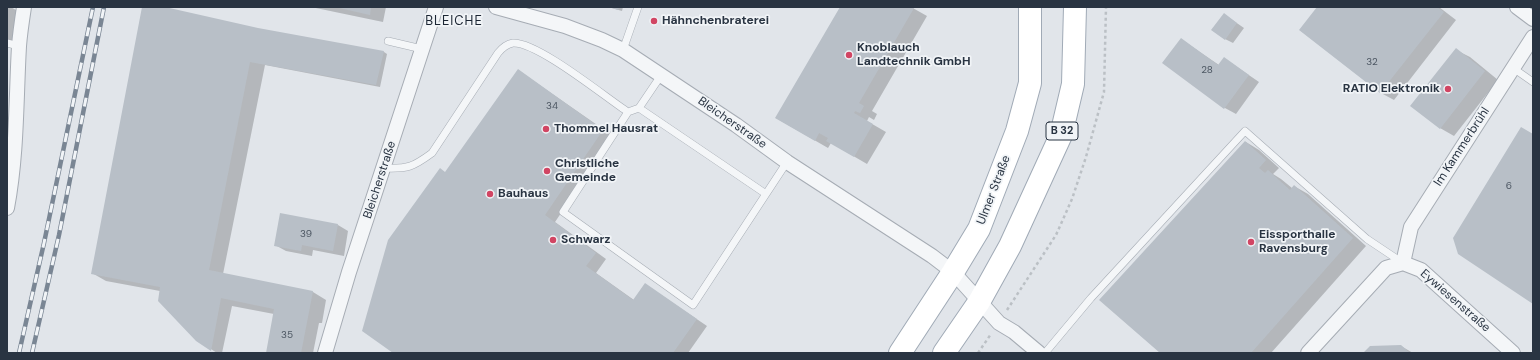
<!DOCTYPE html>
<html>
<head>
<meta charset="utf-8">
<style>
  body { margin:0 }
  #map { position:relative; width:1540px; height:360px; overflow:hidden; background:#e1e5ea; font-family:"DM Sans",sans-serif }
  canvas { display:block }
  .frame { position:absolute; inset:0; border:8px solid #293442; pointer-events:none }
</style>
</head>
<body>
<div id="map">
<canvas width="1540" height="360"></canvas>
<div class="frame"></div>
</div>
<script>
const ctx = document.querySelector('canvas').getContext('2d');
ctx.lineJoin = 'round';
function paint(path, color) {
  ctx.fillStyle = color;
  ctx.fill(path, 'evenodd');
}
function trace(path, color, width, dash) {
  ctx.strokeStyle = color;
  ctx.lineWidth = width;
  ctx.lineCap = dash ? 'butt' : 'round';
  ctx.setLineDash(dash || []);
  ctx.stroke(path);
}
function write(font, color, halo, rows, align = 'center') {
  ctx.font = font + ' "DM Sans",sans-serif';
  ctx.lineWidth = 3.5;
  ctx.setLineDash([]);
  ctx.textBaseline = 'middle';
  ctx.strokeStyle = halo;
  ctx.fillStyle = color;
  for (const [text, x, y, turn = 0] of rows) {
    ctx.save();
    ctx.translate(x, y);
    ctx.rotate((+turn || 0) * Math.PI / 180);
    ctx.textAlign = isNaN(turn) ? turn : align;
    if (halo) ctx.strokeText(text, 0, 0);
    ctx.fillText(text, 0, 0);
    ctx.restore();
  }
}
paint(new Path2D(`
  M7 7H11L19 12 12 43 7 42Z
  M143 7H161L258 29 384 52 387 54 380 87 265 65 223 274 313 292 326 300 322 323H319L313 353H267L274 314 232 306 222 353H217L197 340 160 291 106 281 92 273Z
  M311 7H386L383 22Z
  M608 7H623L622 11Z
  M841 7H911L927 16 872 111 877 114 874 120 869 117 867 121 886 132 867 164 831 143 828 148 776 118Z
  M1318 7H1439L1456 20 1394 100 1381 93 1300 30Z
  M1231 19 1244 28 1233 43 1225 39Z
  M1181 39 1219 65 1224 58 1259 82 1236 114 1225 108Z
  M1456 50 1470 57 1498 80 1454 136 1440 128Z
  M518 70 613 136 555 222 606 259 596 273 634 300 645 284 707 326 688 353H395L446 173Z
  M1246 142 1259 150 1279 168 1273 174 1281 179 1292 188 1294 186 1308 194 1366 246 1271 353H1161Z
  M338 225 348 231 344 256 313 250 312 256 286 251 275 245Z
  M1401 346 1413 353H1365Z`), '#0003');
paint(new Path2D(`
  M142 7H165L258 28 384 51 376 85 250 62 209 270 313 291 301 353H266L274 309 221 298 211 351 196 341 158 301 160 287 91 274Z
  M335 7H371L370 15Z
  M609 7H619L618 10Z
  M840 7 914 8 859 103 864 106 860 113 855 111 854 113 873 124 854 157 826 141 828 138 819 133 815 141 775 118Z
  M1317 7H1437L1444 12 1380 93 1299 30Z
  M1224 13 1237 23 1225 40 1211 30Z
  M1181 38 1218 65 1224 57 1249 75 1224 109 1162 63Z
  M1456 48 1485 71 1440 129 1410 106Z
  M518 69 603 130 545 215 596 253 586 266 633 300 645 283 697 319 673 353H393L362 331 388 240 440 168 445 172Z
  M1521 127 1533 134V304L1458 254 1453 238Z
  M1245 141 1266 160 1259 168 1265 173 1268 170 1290 190 1294 185 1353 238 1251 353H1160L1099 300Z
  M280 213 338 224 333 251 302 245 301 251 274 246Z
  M1401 345 1410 353H1363L1370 346Z`), '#b8bfc7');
const service = new Path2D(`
  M388 41 422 49
  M7 43 19 46
  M623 50 638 7
  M1513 68 1533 82
  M662 74 639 108 628 112 563 212 693 305 787 162
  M639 108 766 194
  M384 168C408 169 413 167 432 153L498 53C502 48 507 44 513 43 538 42 605 97 628 112
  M1045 353 1091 298 1245 131 1367 239 1403 263`);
const minor = new Path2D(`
  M496 7 565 26 602 40 623 50 736 125 787 162 932 256 953 272 999 323 1014 332 1039 353
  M1517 7 1533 19
  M7 208C17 155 16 100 19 46 20 33 22 20 24 7
  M1403 263 1411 227 1533 37
  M325 353 349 272 436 7
  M1308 353 1386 268 1403 263 1421 270 1513 353`);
const primary = new Path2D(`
  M900 353 953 272 979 229 1017 131 1030 83V7
  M944 353 979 302 1010 246 1061 135 1073 84 1075 7`);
trace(service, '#a6acb4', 8);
trace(minor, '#a6acb4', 16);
trace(primary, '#a0aab6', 24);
trace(new Path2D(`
  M1007 310 1056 235 1072 199 1086 157 1104 92 1106 7
  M978 353 991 334`), '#bbc0c5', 2.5, [3, 3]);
trace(service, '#f4f6f8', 7);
trace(minor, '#f4f6f8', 14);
trace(primary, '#fff', 22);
const rail = new Path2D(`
  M19 353 44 243 93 7
  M32 353 59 235 104 7`);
trace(rail, '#7a8694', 4.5);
trace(rail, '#f1f4f7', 3, [9]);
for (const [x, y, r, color] of [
  [654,21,4,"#d14563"],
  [849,55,4,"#d14563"],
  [1448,89,4,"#d14563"],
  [546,129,4,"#d14563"],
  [547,171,4,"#d14563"],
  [490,194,4,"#d14563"],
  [553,240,4,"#d14563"],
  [1251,242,4,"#d14563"]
]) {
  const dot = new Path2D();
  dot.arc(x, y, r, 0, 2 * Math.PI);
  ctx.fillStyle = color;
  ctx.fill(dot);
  trace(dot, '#f1f4f7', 1.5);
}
write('10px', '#4d5763', null, [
  ["32",1372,62],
  ["28",1207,70],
  ["34",552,106],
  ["6",1509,186],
  ["39",306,234],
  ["35",287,335]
]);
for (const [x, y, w] of [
  [1062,131,32]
]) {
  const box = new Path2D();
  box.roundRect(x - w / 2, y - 9, w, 18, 3);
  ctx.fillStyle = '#f1f4f7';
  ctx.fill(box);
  trace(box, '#293442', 1);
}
write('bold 11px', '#293442', null, [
  ["B 32",1062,131]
]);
write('bold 12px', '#293442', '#f1f4f7', [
  ["Hähnchenbraterei",662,21],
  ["Knoblauch",857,48],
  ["Landtechnik GmbH",857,62],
  ["RATIO Elektronik",1440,89,"right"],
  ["Thommel Hausrat",554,129],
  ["Christliche",555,164],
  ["Gemeinde",555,178],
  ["Bauhaus",498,194],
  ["Eissporthalle",1259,235],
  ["Ravensburg",1259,249],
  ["Schwarz",561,240]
], 'left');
write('12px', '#293442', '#f1f4f7', [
  ["Bleicherstraße",732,123,35],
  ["Im Kammerbrühl",1462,147,-57],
  ["Bleicherstraße",380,180,-72],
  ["Ulmer Straße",994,190,-69],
  ["Eywiesenstraße",1455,301,41]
]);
ctx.letterSpacing = '1px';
write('13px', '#1b2533', '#f1f4f7', [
  ["BLEICHE",454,22]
]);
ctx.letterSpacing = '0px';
</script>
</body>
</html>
